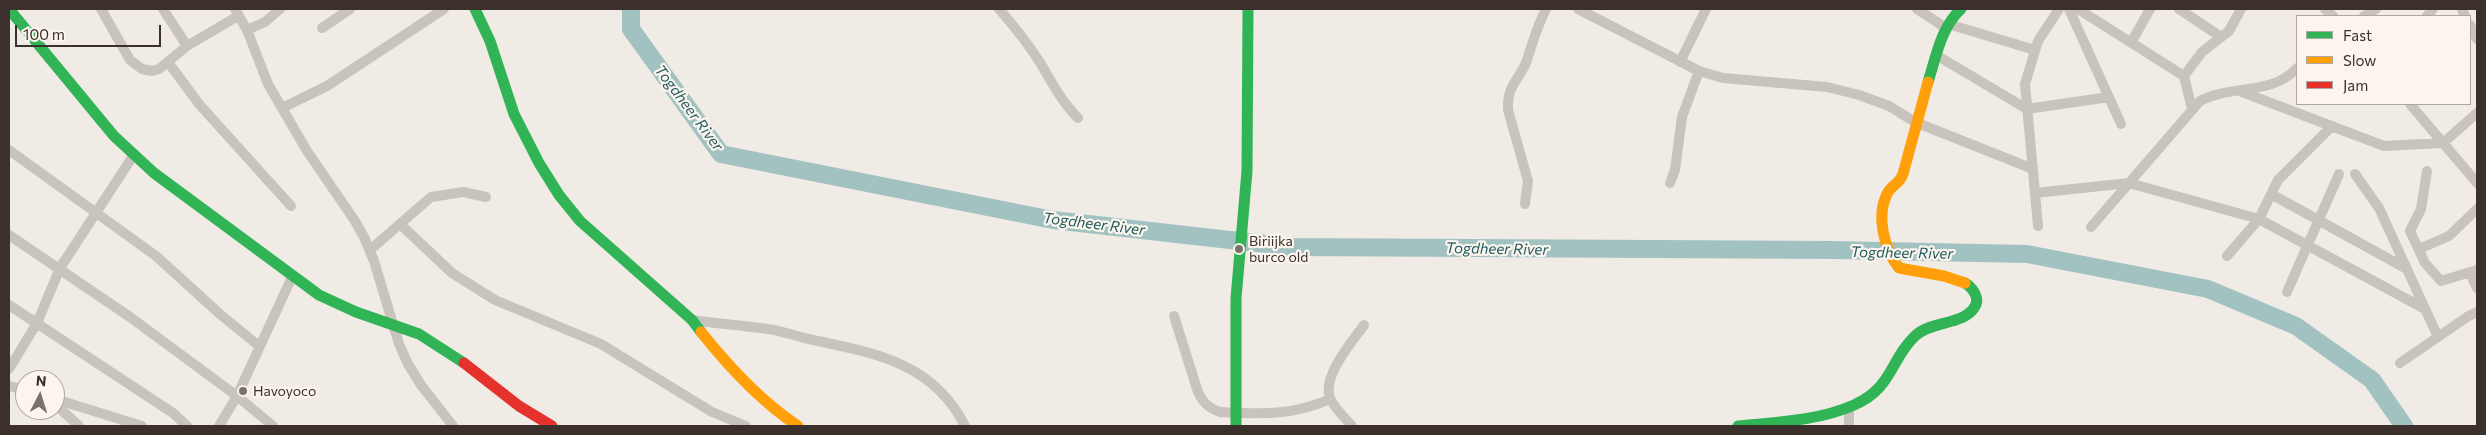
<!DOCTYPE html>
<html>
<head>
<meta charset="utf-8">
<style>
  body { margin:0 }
  #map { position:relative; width:2486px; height:435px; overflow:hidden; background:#f0ebe5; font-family:Commissioner,sans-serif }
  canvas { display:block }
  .frame { position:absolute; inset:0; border:10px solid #3b302b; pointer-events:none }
  .legend { position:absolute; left:2296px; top:15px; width:175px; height:90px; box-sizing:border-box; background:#fbf5ee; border:1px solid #aea6a0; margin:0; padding:6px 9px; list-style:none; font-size:15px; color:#3b302b }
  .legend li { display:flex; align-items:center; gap:10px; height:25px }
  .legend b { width:25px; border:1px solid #aea6a0 }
  .north { position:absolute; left:15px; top:370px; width:50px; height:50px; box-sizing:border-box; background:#fbf5ee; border:1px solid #aea6a0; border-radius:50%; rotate:5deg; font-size:14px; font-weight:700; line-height:20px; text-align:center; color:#3b302b }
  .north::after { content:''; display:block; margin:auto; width:18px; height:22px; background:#7a716c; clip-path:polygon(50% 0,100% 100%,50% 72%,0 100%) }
  .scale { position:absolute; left:15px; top:25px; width:146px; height:22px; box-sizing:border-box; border:2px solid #3b302b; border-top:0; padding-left:6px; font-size:15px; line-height:18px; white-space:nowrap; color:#3b302b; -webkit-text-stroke:4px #fbf5ee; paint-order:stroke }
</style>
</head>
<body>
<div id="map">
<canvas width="2486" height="435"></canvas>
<div class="frame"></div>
<ul class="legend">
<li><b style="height:6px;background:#30b455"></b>Fast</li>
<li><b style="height:6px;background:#ff9f0a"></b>Slow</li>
<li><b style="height:6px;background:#e5322d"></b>Jam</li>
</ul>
<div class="north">N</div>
<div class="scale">100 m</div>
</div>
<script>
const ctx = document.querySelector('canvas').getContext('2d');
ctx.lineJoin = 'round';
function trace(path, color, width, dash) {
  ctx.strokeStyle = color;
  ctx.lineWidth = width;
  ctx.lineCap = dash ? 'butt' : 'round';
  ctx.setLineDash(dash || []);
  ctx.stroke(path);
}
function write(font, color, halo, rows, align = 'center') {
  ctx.font = font + ' Commissioner,sans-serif';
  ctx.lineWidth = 4.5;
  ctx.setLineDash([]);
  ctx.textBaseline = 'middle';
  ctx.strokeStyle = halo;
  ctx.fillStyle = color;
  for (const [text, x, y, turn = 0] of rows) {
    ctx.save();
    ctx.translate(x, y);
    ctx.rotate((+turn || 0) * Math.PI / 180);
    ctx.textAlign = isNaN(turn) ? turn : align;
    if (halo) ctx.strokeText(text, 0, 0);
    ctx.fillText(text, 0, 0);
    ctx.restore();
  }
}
trace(new Path2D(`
  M631 9V29L721 154 1053 220 1292 247 1834 250 2027 254 2208 289 2296 326 2372 380 2404 426`), '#a1c2c1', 18);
trace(new Path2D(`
  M101 9 130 60 142 69 152 71 159 69 187 46 238 16
  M163 9 187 46
  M235 9 247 30 268 84 307 151 355 221 364 237 374 261 399 344 408 364 421 385 453 426
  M999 9C1014 26 1029 45 1041 64 1052 83 1062 102 1078 118
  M1578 9 1699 71 1723 78 1827 87 1859 95 1889 106 1915 122 2033 169
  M1917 9 1946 28
  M2069 9 2121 124
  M2078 9 2184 76
  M2179 9 2221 37
  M2325 9 2333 16
  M2462 9 2465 16
  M2364 16 2376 9
  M2427 16 2433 9
  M1948 24 2035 50
  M2470 25 2477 39
  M322 28 350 9
  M247 30 265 22 280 9
  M2131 43 2150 9
  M1936 55 2027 109 2109 97
  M168 62 199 104 291 206
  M1680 62 1706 9
  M2242 92 2384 146 2443 143 2477 113
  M2410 104 2477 183
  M282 108 327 86 444 9
  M2192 109 2184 76 2202 52 2229 31 2241 9
  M9 150 156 256 221 315 259 346
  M2427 171 2421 209 2410 231 2425 263 2441 281 2477 270
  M2355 174 2379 208 2438 337
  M1670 183 1675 170 1682 117 1699 71
  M2035 193 2129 183 2259 219 2425 309
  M2271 194 2407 269
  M1525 204 1528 181 1508 110C1507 83 1519 82 1527 60 1533 42 1537 26 1546 9
  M400 224 452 273 495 300 601 344 712 412 746 426
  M2038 226 2025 84 2038 41 2059 9
  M2091 227 2200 101C2231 84 2272 96 2297 68
  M9 235 130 317 237 396 273 426
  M2419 249 2449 236 2477 209
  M370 250 431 197 463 192 486 197
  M2227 256 2259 219 2278 180 2332 126
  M2470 273 2477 288
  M2287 292 2339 174
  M9 305 173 413 187 426
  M1174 316 1198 392C1203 403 1209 408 1220 412 1261 414 1292 416 1330 399
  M692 320C718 324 743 325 768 329 783 331 798 337 813 340 875 353 934 363 965 426
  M2400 363 2467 317 2477 312
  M9 369 37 323 60 268 133 156
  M9 386 25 390
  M55 399 142 426
  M55 404 79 426
  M1849 409V426
  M219 426 237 396 292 277
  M1352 426C1345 418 1334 408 1330 398 1322 376 1352 342 1364 325`), '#c9c3be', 10);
trace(new Path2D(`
  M9 9 114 136 154 173 319 295 356 312 419 334 464 363
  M475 9 490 41 514 114 539 163 559 195 580 221 692 320 701 332
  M1928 82C1936 57 1941 27 1961 9
  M1236 426V298L1247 171 1248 9
  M1738 426C1777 422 1818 421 1854 405 1893 388 1890 359 1916 335 1932 321 1962 325 1974 308 1981 299 1973 288 1965 283`), '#30b455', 11);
trace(new Path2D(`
  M1928 82 1903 174C1899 185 1891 185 1887 194 1876 216 1884 249 1899 268L1944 276 1965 283
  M701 332C729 367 760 401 798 426`), '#ff9f0a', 11);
trace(new Path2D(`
  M464 363 519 406 552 426`), '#e5322d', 11);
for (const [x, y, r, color] of [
  [1239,249,5,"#7a716c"],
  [243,391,5,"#7a716c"]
]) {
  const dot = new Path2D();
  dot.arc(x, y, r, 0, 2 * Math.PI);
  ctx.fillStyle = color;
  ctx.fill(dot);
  trace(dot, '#fbf5ee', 2);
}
write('14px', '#3b302b', '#fbf5ee', [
  ["Biriijka",1249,241],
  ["burco old",1249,257],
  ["Havoyoco",253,391]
], 'left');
write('italic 15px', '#1f5a5e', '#fbf5ee', [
  ["Togdheer River",689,108,53],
  ["Togdheer River",1094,224,7],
  ["Togdheer River",1497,249,1],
  ["Togdheer River",1902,253,1]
]);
</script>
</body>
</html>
